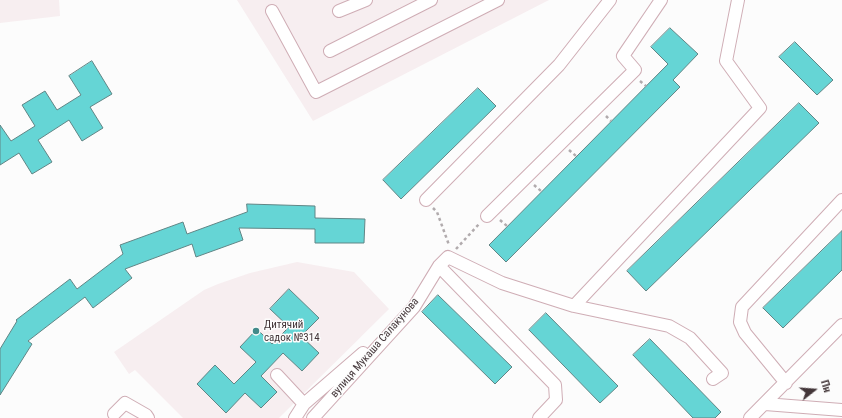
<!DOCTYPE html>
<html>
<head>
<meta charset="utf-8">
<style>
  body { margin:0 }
  #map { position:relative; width:842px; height:418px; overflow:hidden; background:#fcfcfc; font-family:"Roboto Condensed",sans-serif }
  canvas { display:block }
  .north { position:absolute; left:794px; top:370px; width:40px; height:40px; -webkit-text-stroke:3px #fcfcfc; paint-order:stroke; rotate:73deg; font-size:11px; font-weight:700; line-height:16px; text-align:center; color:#433639 }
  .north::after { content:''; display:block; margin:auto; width:14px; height:18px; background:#433639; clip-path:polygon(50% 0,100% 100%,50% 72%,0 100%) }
</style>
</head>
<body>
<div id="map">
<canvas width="842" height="418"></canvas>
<div class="north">Пн</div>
</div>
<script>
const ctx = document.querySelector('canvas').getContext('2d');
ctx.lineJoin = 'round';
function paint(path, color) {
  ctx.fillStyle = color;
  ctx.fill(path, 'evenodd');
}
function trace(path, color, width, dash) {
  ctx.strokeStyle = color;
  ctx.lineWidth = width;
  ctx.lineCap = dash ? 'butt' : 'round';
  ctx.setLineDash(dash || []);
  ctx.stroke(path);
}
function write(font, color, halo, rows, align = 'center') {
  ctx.font = font + ' "Roboto Condensed",sans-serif';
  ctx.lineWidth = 3;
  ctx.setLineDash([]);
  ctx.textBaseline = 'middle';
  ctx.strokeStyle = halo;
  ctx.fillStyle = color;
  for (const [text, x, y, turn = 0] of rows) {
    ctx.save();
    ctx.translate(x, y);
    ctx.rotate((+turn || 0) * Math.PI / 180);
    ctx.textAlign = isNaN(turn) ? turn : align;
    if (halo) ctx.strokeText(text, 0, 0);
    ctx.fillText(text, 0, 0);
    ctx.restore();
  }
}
paint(new Path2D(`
  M0 0H59L60 16 0 23Z
  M237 0H549L313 121Z
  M297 262 354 272 389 309 279 418H183L135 370 129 374 114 352 204 290 218 284 250 273Z`), '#f7eef0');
const building = new Path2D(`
  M670 28 698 54 673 80 680 87 506 262 489 245 668 64 651 47Z
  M795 42 833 80 817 95 779 57Z
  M92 61 112 94 90 107 103 128 82 141 69 120 38 140 52 162 32 174 19 153 0 165V125L11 141 35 126 22 105 45 91 57 110 81 95 69 76Z
  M478 88 496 106 401 199 383 180Z
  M799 103 819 123 646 291 627 271Z
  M247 204 315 206V218L365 219 364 243H315V229L239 228 243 240 196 257 192 244 125 269 132 278 93 308 85 297 28 341 32 344 0 395V349L17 321 16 320 70 279 77 289 123 254 120 245 183 222 187 234 247 212Z
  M842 231V270L783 328 763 308Z
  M289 289 319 318 301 336 319 353 302 371 283 353 261 376 277 392 261 408 245 393 226 413 197 384 215 365 234 384 256 362 240 347 257 329 272 344 289 327 270 309Z
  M438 295 512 367 495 384 422 312Z
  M546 313 618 386 600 403 529 330Z
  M650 339 721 412 715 418H693L633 355Z`);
paint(building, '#65d5d5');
trace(building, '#618585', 1);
const minor = new Path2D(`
  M272 11 316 92 498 0
  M339 11 366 0
  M330 51 431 0
  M426 200 559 65 610 0
  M487 216 635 70 623 56 661 0
  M439 266 555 385 556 400 539 418
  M574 306 760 108 726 61 738 0
  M277 375 304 404
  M786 383 745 333 740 322 742 307 842 200
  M765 404 842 410
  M114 414 125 403 146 415 148 418
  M295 418 304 404 363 353
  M313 418 414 307 439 266 448 257 502 283 574 306 669 326 690 338 722 373 713 379
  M750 418 842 325`);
trace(minor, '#cfadb5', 14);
trace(new Path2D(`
  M640 81 646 86
  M606 116 611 121
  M569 150 576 156
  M534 185 541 191
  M433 208 437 212 449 245
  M500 220 507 226
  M456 249 480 223`), '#b1abad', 2.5, [3, 3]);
trace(minor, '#fff', 12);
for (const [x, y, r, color] of [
  [256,331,4,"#428a8a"]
]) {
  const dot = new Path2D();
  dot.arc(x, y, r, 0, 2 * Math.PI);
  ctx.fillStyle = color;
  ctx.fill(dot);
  trace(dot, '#fcfcfc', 1.5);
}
write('11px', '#433639', '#fcfcfc', [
  ["Дитячий",264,325],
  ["садок №314",264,338]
], 'left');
write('11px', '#433639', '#fcfcfc', [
  ["вулиця Мукаша Салакунова",375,348,-49]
]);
</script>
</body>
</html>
